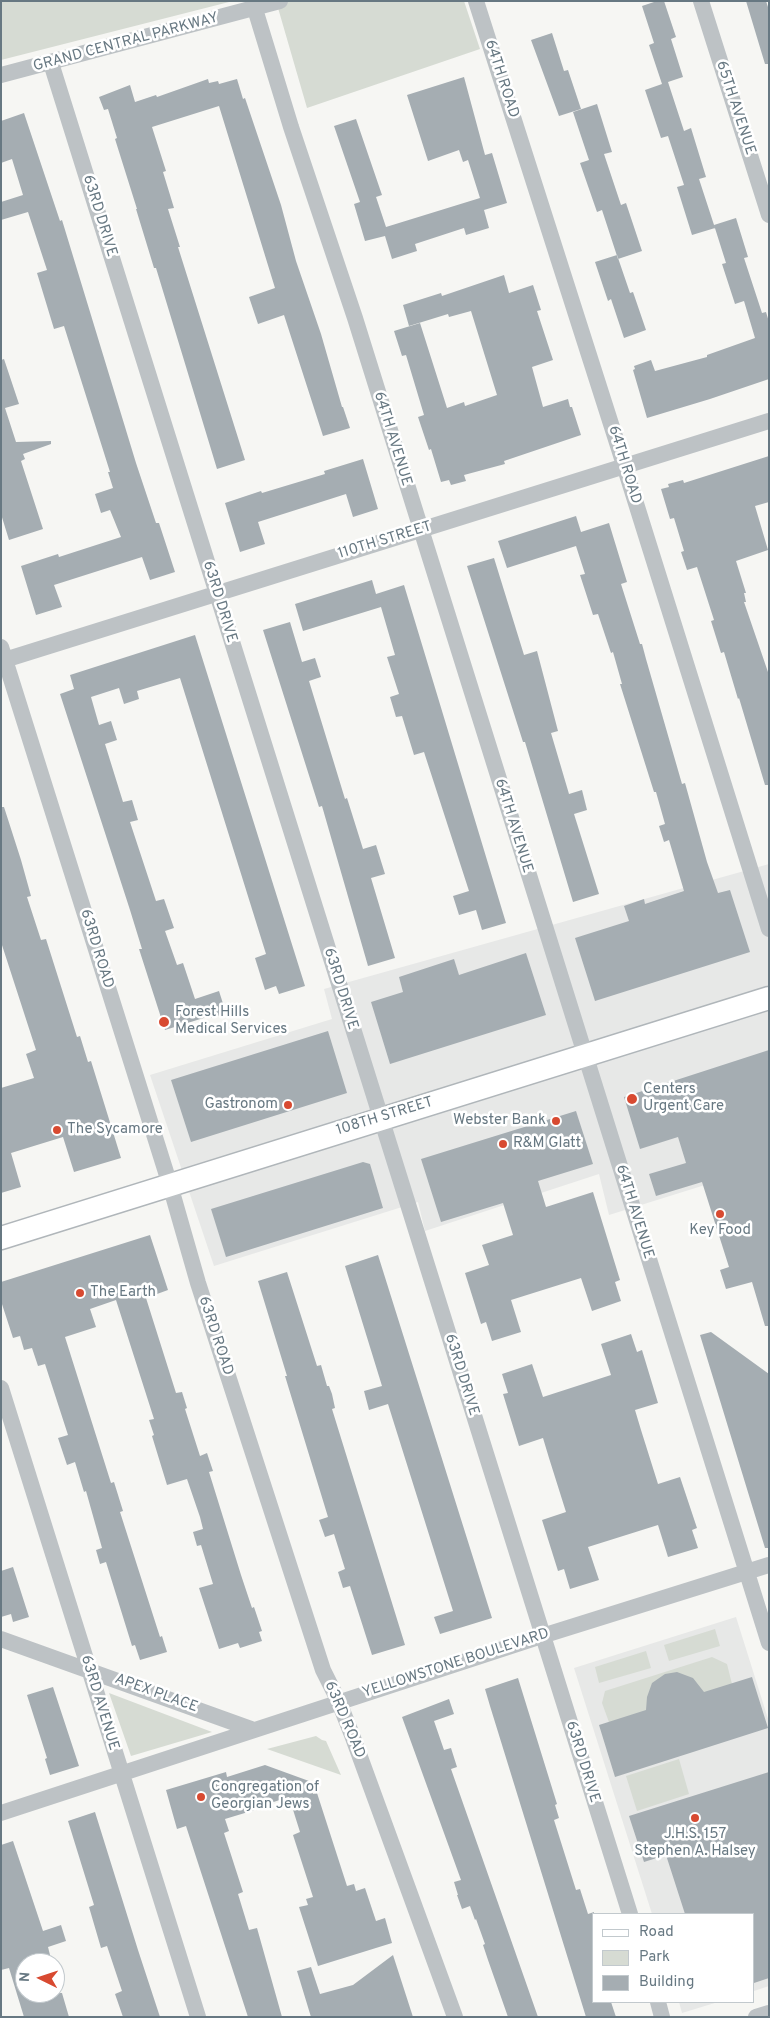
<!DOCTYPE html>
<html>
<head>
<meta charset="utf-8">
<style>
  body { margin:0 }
  #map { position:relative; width:770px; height:2018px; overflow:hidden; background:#f6f6f3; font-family:Overpass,sans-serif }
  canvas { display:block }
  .frame { position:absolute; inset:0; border:2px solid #677882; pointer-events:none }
  .legend { position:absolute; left:592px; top:1913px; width:162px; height:90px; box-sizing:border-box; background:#fff; border:1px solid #c2c9cd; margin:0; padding:6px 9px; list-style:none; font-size:15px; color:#677882 }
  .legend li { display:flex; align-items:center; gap:10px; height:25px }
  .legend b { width:25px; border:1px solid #c2c9cd }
  .north { position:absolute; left:15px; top:1953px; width:50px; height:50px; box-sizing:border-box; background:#fff; border:1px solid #c2c9cd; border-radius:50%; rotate:274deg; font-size:14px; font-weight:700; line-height:20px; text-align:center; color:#677882 }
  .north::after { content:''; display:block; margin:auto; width:18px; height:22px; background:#d84a31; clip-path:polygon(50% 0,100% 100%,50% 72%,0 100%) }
</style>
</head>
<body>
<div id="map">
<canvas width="770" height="2018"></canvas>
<div class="frame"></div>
<ul class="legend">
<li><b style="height:6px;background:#fff"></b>Road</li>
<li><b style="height:14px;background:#d6dbd3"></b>Park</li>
<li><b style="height:14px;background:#a5adb2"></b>Building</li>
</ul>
<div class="north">N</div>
</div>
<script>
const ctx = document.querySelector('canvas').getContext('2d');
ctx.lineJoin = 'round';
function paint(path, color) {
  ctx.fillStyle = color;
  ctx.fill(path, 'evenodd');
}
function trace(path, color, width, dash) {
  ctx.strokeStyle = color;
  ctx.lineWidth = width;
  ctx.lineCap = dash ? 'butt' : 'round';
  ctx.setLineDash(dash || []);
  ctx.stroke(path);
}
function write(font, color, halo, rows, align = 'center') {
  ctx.font = font + ' Overpass,sans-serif';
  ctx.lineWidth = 5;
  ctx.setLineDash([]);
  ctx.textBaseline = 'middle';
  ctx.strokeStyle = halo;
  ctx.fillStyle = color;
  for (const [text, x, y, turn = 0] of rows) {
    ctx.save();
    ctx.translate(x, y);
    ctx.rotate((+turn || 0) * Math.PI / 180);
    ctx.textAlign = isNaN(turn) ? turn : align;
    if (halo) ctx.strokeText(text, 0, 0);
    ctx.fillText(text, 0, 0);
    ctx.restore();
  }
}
paint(new Path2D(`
  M769 864V1165L609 1215 599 1174 425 1231 418 1202 214 1266 150 1075 332 1019 324 989Z
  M736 1617 769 1722V1986L754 1991V1914H652L574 1668Z
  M679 2002H718L682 2013Z`), '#e7e8e7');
paint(new Path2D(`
  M1 1H233L1 60Z
  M276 1H464L480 49 307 108Z
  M715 1629 720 1646 669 1661 664 1645Z
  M646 1651 651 1668 599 1683 595 1667Z
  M712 1657 727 1664 734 1692 610 1725 602 1703 605 1691Z
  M109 1693 212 1732 131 1756Z
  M316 1736 322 1740 326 1741 341 1775 267 1749Z
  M679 1759 689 1794 637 1811 626 1776Z`), '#d6dbd3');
paint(new Path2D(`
  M657 1H664L676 37 671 39 683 77 668 82 684 131 691 128 706 177 699 179 715 228 692 235 677 187 684 185 668 136 661 138 645 90 662 84 649 45 654 43 642 6Z
  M746 1H766L769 10V64H765Z
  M552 33 564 71 568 70 581 109 559 116 531 40Z
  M464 77 485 155 492 153 507 203 484 210 489 228 466 235 464 228 415 244 417 251 392 259 385 236 365 241 354 204 360 202 334 126 356 119 382 195 376 197 386 227 480 198 468 160 463 162 459 150 428 161 407 95Z
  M208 79 209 83 218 81 219 84 237 79 243 99 245 98 281 205 296 261 321 334 342 407H343L350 428 323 436 284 315 258 324 249 297 275 288 219 106 152 127 166 171 163 172 174 208 168 209 180 247H178L245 460 217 469 156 268H154L136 209H137L115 139 117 138 108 109 104 110 99 97 130 85 135 102 156 95 157 97Z
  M597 104 612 152 604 154 621 205 626 203 642 251 618 259 602 210 597 212 580 163 589 160 573 112Z
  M24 113 60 221 62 220 136 463 156 523H159L175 572 150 580 142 557 54 585 62 607 36 615 21 566 58 554 59 557 121 537 110 510 101 513 95 494 113 488 108 472H110L64 326 54 329 37 273 47 270 28 212 1 220V202L23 195 12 159 1 163V121Z
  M736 218 748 257 744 258 762 313 766 312 769 322V379L710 399 647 418 633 370 635 369 634 366 651 360 655 371 707 357V355L755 338 744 301 735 304 722 264 726 263 714 225Z
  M617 255 630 293 633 292 646 330 624 338 611 299 608 301 595 262Z
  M504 275 509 293 533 285 541 310 537 311 553 360 532 367 543 407 568 399 570 407H572L581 435 504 461 505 464 464 475 466 481 451 485 449 480 441 482 431 449 429 450 418 417 424 415 406 355 402 356 394 331 420 323 447 408 464 402 465 406 497 395 471 311 449 317 448 314 409 326 403 305 441 293 442 296Z
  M4 359 19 404 5 408 16 442 51 441V444L23 454 25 459 21 461 43 529 9 540 1 514V360Z
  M769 456V502L755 506 768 550 736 561 746 593H744L746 602H744L769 675V785H765L739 698 738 699 724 652 721 653 711 621 714 620 697 567 687 570 681 552 684 551 674 518 670 519 661 489 669 487 668 484 683 480 684 483Z
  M363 459 378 509 353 517 346 494 258 522 265 544 240 552 225 503 261 491 262 493 325 474 324 471Z
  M576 516 581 532 609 523 627 582 621 584 640 644H642L646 659 682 784 685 783 707 862 718 893 730 890 750 952 595 1001 575 938 629 921 624 906 644 899 645 904 684 891 669 840 664 842 659 826 665 824 656 792H654L620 684H622L613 652 611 653 598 614 593 615 580 575 585 574 576 546 507 568 498 541Z
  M494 558 524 655 537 651 558 731 551 733 569 794 582 790 587 810 574 814 599 894 573 902 525 742H523L467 566Z
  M372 580 376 594 404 585 506 923 482 930 476 910 459 915 453 896 469 891 424 752 414 755 402 716 396 717 390 697 399 694 387 657 395 655 381 607 303 631 295 604Z
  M290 622 302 662 315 658 321 677 309 681 345 799 347 798 363 849 376 845 385 874 371 878 395 958 368 966 322 806 319 807 263 630Z
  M195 635 305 986 279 994 276 986 265 990 255 958 266 954 180 678 137 691 139 699 124 704 119 688 91 697 99 725 111 721 117 740 105 744 123 802 132 800 138 820 130 822 156 901 164 899 174 928 165 931 177 965 183 963 195 999 219 991 226 1013 211 1018 210 1016 165 1030 139 949H142L130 910 60 694 74 689 70 675Z
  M1 807H4L21 860 31 896 27 897 41 940 46 939 77 1037 80 1036 88 1062 91 1061 121 1158 74 1172 63 1137 11 1153 21 1187 1 1193V1088L34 1078 26 1054 36 1050 1 942Z
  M526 953 546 1015 390 1064 371 1002 403 992 399 977 454 959 459 975Z
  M328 1031 347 1093 191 1142 171 1080Z
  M769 1050V1326H765L752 1282 726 1289 720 1270 729 1267 702 1182 656 1196 649 1174 686 1163 678 1137 640 1149 624 1097Z
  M576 1111 593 1164 538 1181 546 1207 593 1192 620 1280 615 1282 621 1301 592 1311 581 1278 511 1300 521 1332 492 1341 486 1322 481 1324 465 1273 489 1265 482 1245 513 1235 503 1203 441 1222 421 1159Z
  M363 1162 370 1164 383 1208 226 1257 211 1209Z
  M150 1235 168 1290 146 1298 176 1393 182 1392 187 1408 185 1409 200 1456 207 1453 213 1471 209 1472 241 1575 252 1608 254 1607 262 1631 259 1632 262 1641 240 1648 238 1643 219 1649 199 1588 213 1584 201 1545 197 1546 193 1532 203 1529 200 1517 187 1479 167 1485 152 1436 154 1435 149 1420 154 1419 116 1300 90 1309 96 1327 65 1337 111 1483 114 1482 123 1511 120 1512 160 1637 162 1636 167 1652 140 1660 135 1645 132 1646 106 1562 100 1564 96 1550 102 1548 86 1491 84 1492 75 1462 67 1465 58 1438 68 1435 45 1364 38 1366 32 1348 24 1350 20 1336 13 1338 1 1301V1282Z
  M378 1255 492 1618 440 1634 434 1617 453 1611 393 1420 388 1404 369 1410 364 1391 382 1386 345 1266Z
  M287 1272 317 1366 321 1365 327 1386H329L332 1394 335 1408 332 1409 405 1645 372 1655 350 1586 343 1588 338 1572 345 1569 334 1534 325 1537 319 1520 328 1517 285 1376H287L258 1281Z
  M711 1332 769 1374V1548H765L700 1335Z
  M631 1334 637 1352 642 1350 658 1403 635 1410 641 1430 658 1484 680 1477 697 1528 692 1530 698 1548 668 1557 658 1525 588 1547 599 1580 570 1589 564 1569 558 1571 542 1520 566 1512 549 1458 543 1438 519 1446 503 1394 508 1393 502 1374 532 1364 543 1397 611 1375 601 1344Z
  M13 1567 29 1617 13 1622 11 1614 1 1617V1571Z
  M677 1672 693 1678 704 1692 752 1677 768 1728 615 1777 599 1725 646 1710 647 1697 652 1683 665 1674Z
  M518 1678 557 1804 555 1805 559 1818 554 1820 576 1890 580 1889 588 1914 594 1912V2002H611L616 2017H586L490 1706 485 1689Z
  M53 1687 79 1766 50 1775 45 1759 47 1758 27 1695Z
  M449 1699 454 1714 434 1721 444 1750 451 1748 457 1767 451 1769 538 2017H508L488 1960 483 1945 485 1944 476 1919 475 1920 470 1906 462 1909 457 1895H458L454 1882 461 1880 402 1717Z
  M265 1765 309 1781 313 1794 317 1793 347 1886 354 1884 356 1891 365 1888 376 1921 385 1918 392 1943 318 1966 299 1907 308 1905 306 1899 313 1897 293 1835 300 1832 289 1797 258 1807V1809L225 1819 229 1831 224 1833 243 1892 238 1894 249 1930 257 1928 282 2017H248L186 1826 177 1829 166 1790 226 1772 227 1777Z
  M769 1772V1978L754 1983V1914H685L666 1855 644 1862 629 1816Z
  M95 1812 138 1950 160 2017H123L115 1994 122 1991 107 1946 101 1948 89 1907 94 1905 68 1821Z
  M13 1841 43 1931 61 1925 66 1941 48 1947 52 1963H25V1993H62L69 2017H24L9 1968 1 1970V1845Z
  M393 1955 413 2017H311L297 1971 311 1967 320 1994 353 1985Z`), '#a5adb2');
const secondary = new Path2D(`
  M1 1238 769 998`);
trace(secondary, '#b0b6ba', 25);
trace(new Path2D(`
  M476 1 619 449 769 929
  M701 1 769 215
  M255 9 291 127 355 318 769 1643
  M51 63 630 1914
  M1 75 280 1
  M1 647 170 1185 198 1283 323 1670 339 1702 352 1735 455 2017
  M1 661 769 421
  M1 1388 198 2017
  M1 1639 254 1730
  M1 1813 542 1636 769 1565
  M658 2002 662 2017
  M756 2017 769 2013`), '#bdc2c5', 16);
trace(secondary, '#fff', 22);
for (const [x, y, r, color] of [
  [164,1022,6,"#d84a31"],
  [632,1099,6,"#d84a31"],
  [288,1105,5,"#d84a31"],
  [556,1121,5,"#d84a31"],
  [57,1130,5,"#d84a31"],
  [503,1144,5,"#d84a31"],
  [720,1214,5,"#d84a31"],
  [80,1293,5,"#d84a31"],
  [201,1797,5,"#d84a31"],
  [695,1818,5,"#d84a31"]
]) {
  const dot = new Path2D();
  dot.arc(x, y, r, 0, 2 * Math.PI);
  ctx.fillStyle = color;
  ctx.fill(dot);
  trace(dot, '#fff', 2);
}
write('15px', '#677882', '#fff', [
  ["GRAND CENTRAL PARKWAY",126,43,-15],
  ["64TH ROAD",501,79,72],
  ["65TH AVENUE",735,108,72],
  ["63RD DRIVE",99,216,73],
  ["64TH AVENUE",392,439,73],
  ["64TH ROAD",624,465,73],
  ["110TH STREET",385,541,-17],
  ["63RD DRIVE",219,602,73],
  ["64TH AVENUE",513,826,73],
  ["63RD ROAD",96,949,73],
  ["63RD DRIVE",340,989,73],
  ["108TH STREET",385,1117,-17],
  ["64TH AVENUE",634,1212,73],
  ["63RD ROAD",215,1336,72],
  ["63RD DRIVE",461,1375,73],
  ["YELLOWSTONE BOULEVARD",456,1664,-18],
  ["APEX PLACE",156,1694,20],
  ["63RD AVENUE",99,1703,73],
  ["63RD ROAD",344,1720,67],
  ["63RD DRIVE",582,1762,73]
]);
write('15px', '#677882', '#fff', [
  ["Forest Hills",175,1013],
  ["Medical Services",175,1030],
  ["Centers",643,1090],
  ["Urgent Care",643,1107],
  ["Gastronom",278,1105,"right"],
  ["Webster Bank",546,1121,"right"],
  ["The Sycamore",67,1130],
  ["R&M Glatt",513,1144],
  ["Key Food",720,1231,"center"],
  ["The Earth",90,1293],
  ["Congregation of",211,1788],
  ["Georgian Jews",211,1805],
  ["J.H.S. 157",695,1835,"center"],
  ["Stephen A. Halsey",695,1852,"center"]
], 'left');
</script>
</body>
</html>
